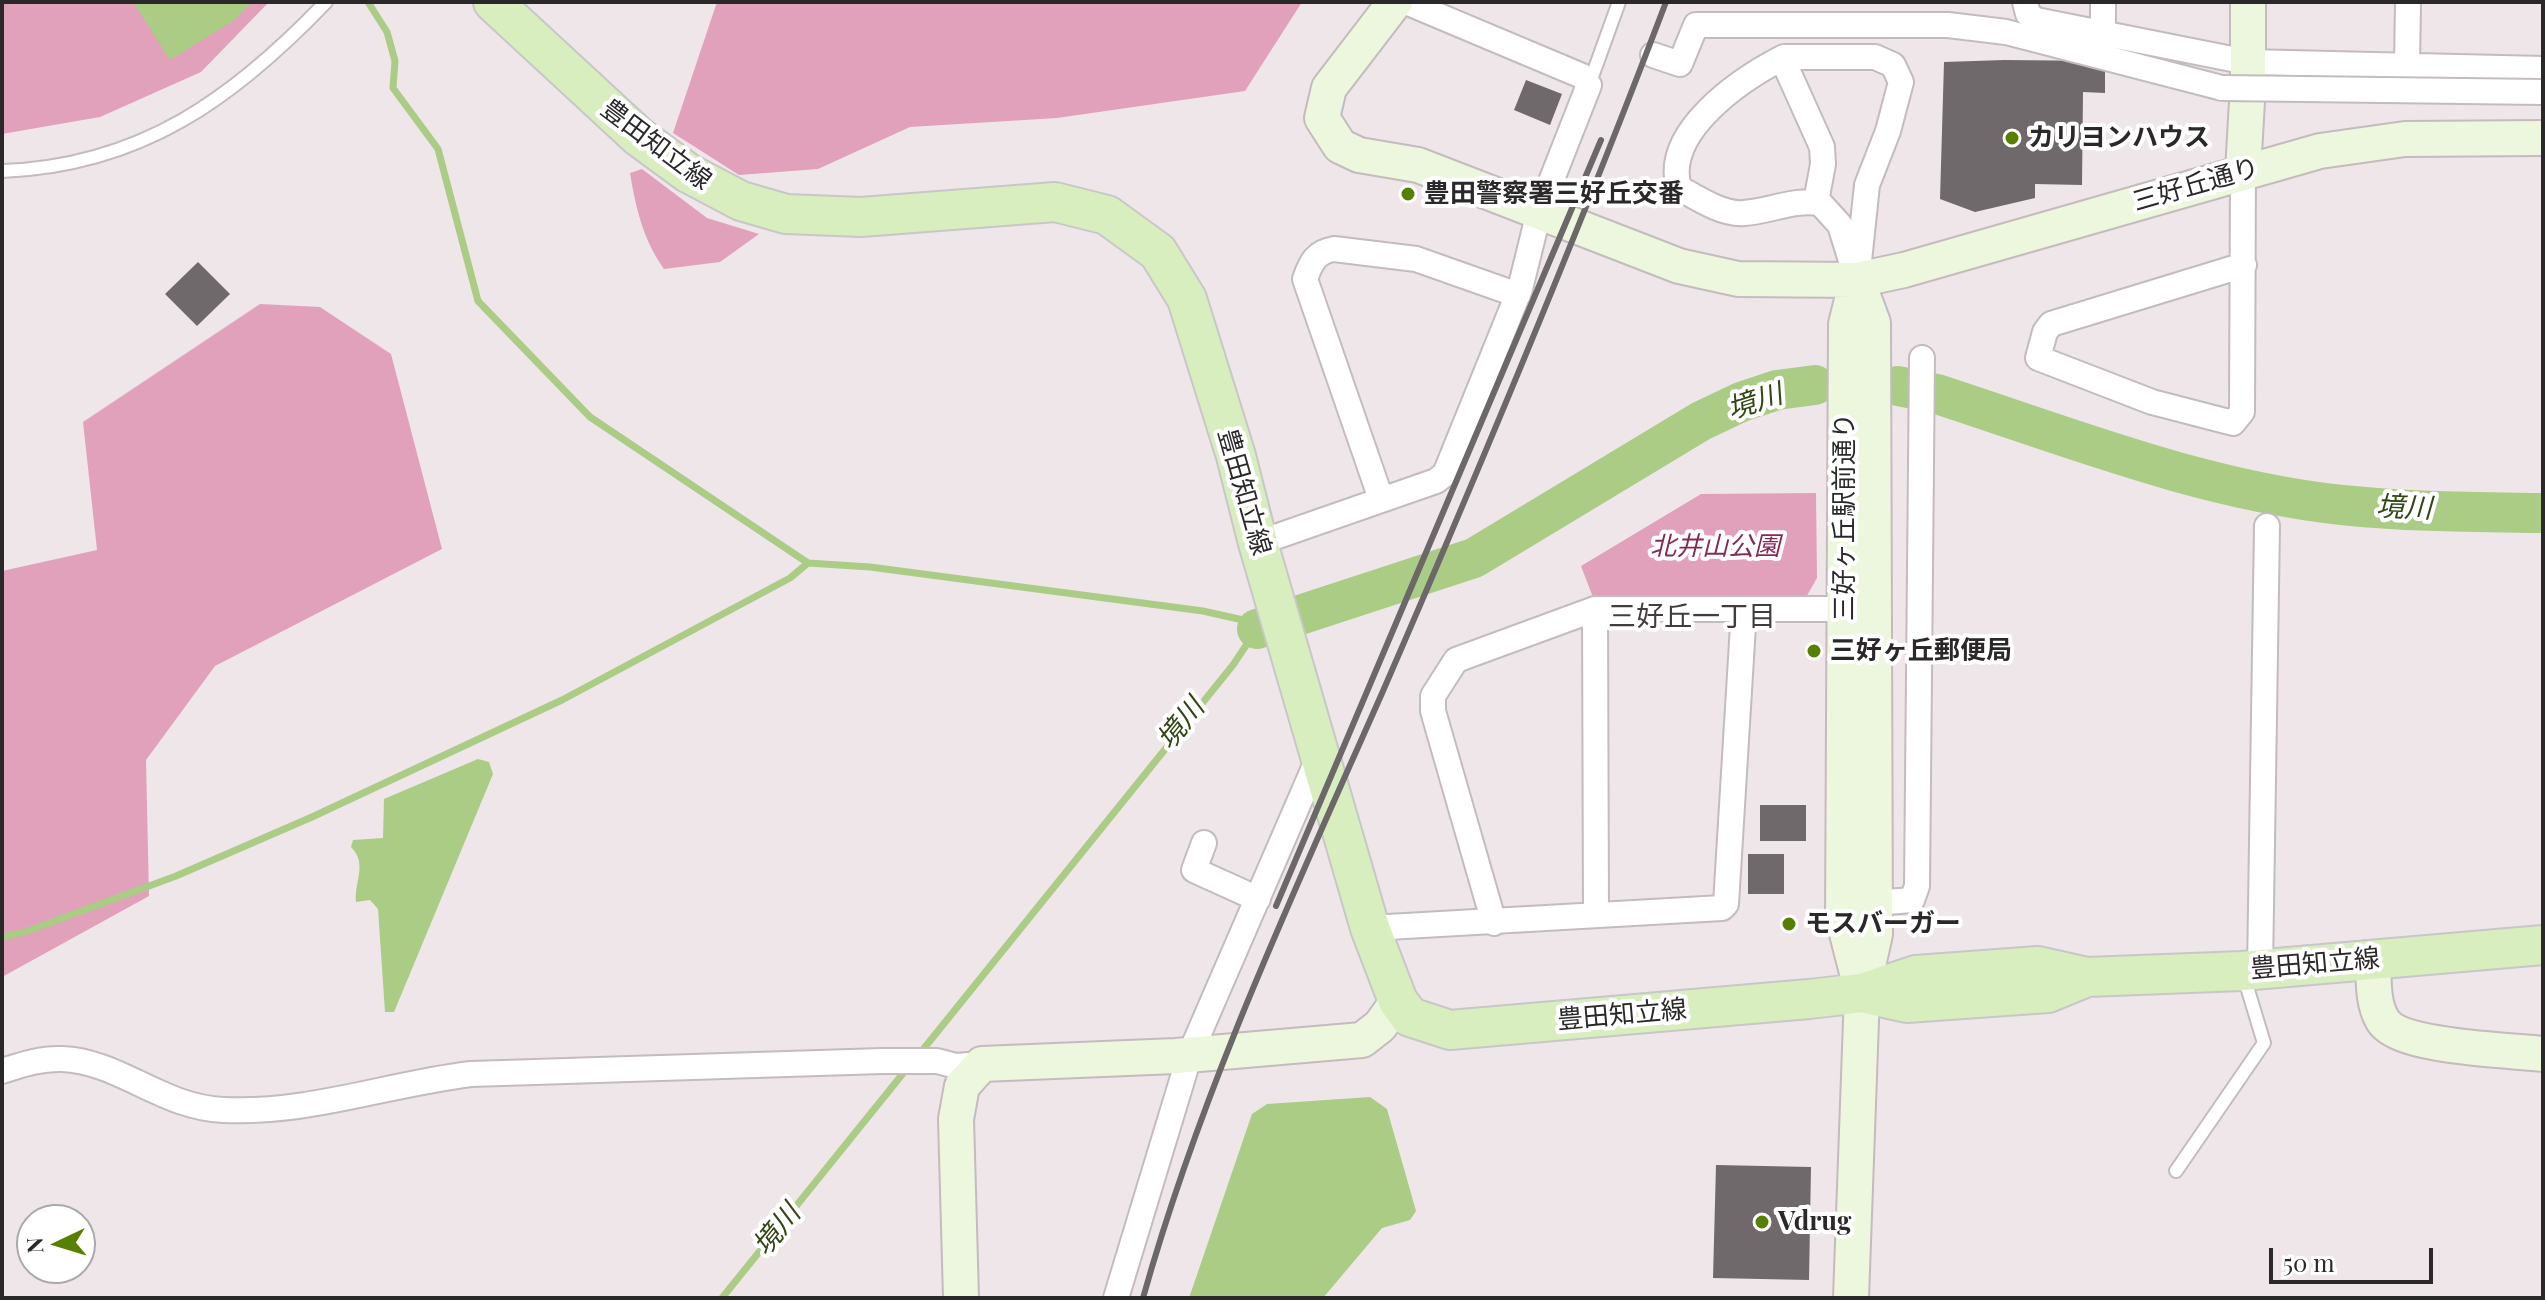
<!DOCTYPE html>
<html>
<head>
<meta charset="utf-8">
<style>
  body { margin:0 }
  #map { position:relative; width:2545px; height:1300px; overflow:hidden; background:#efe6e9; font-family:"Playfair Display",serif }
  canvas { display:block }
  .frame { position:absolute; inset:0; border:4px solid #2b2829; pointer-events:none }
  .north { position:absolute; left:16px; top:1204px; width:80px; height:80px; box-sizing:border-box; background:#fff; border:2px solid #aaa9a9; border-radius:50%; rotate:266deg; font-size:22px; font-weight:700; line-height:32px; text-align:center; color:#2b2829 }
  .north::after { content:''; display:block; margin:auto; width:28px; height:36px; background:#568001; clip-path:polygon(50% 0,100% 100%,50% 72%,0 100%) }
  .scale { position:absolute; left:2269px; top:1248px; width:164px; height:36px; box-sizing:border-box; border:4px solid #2b2829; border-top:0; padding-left:10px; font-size:24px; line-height:28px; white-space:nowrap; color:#2b2829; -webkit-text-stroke:6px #fff; paint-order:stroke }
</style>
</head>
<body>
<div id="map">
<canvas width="2545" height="1300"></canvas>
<div class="frame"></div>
<div class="north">N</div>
<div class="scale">50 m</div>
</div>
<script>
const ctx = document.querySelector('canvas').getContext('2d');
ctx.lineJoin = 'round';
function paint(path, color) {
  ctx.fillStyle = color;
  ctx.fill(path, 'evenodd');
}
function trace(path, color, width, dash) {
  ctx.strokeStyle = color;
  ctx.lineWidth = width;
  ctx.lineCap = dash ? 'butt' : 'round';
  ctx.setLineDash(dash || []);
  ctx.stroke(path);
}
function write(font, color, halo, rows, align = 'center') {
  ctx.font = font + ' "Playfair Display","Noto Sans JP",serif';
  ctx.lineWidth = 8;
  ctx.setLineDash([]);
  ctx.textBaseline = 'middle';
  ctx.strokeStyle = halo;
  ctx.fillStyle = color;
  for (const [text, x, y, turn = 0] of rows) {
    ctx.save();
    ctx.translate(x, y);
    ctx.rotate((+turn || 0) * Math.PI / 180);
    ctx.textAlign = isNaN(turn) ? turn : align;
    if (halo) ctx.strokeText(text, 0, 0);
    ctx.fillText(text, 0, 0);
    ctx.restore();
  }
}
paint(new Path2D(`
  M2 2H269L201 72 100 117 2 134Z
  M717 2H1302L1245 91 1057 118 910 127 818 169 739 175 673 133Z
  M642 169 707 218 759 234 720 262 664 269C643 239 636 209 630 173Z
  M260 304 320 307 391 354 442 549 215 666 146 760 149 896 2 977V571L97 550 83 422Z
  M1816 493 1817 578 1805 599 1594 600 1581 566 1701 494Z`), '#e1a1bb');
paint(new Path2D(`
  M133 2H251L236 19 170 60Z
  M478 759 489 762 493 774 394 1012H385L378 909 370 900 356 902C354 881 368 864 351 847L353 840 383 838 384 799Z
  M1370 1097 1387 1109 1416 1211 1410 1220 1382 1228 1323 1298H1189L1252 1114 1267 1104Z`), '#abcc85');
trace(new Path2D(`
  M368 2 387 32 395 61 393 88 438 149 478 301 590 417 808 563 870 567 1203 611 1243 620 1257 629 1233 665 917 1057
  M2 937 25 932 176 876 312 817 562 700 790 578 808 563
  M722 1298 909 1066`), '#abcc85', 7);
trace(new Path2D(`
  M1898 386 1937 394C2069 437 2202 490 2342 505 2408 512 2476 512 2543 513
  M1257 629 1474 558 1701 421 1741 402 1777 390 1815 385`), '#abcc85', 40);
paint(new Path2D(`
  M2004 60 2105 61V93L2083 92 2082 185 2035 184V198L1975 212 1940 199 1944 62Z
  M1526 80 1562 94 1550 125 1514 110Z
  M198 262 230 294 197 326 165 294Z
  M1760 805H1806V841H1760Z
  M1748 854H1784V894H1748Z
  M1716 1165 1811 1167 1809 1280 1713 1278Z`), '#70696b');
const lane = new Path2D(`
  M1589 85 1619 2
  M2 171C141 166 234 98 326 2
  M2176 1171 2264 1043 2244 977`);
const street = new Path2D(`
  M2025 2 2028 14 2036 20 2247 62 2543 69
  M2103 33V2
  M1653 55 1680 64 1696 25H1948L2006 32 2222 88
  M1784 57H1875L1893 65 1901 82 1888 131 1867 185 1857 280 1840 225 1820 203C1792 199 1772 211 1744 213 1723 215 1697 198 1679 188 1662 132 1741 79 1784 57Z
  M1782 58 1822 147 1823 164 1816 202
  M2407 66 2408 2
  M2243 171 2242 412 2233 423 2152 402 2038 358 2045 332 2051 324 2244 265
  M1381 499 1305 279C1311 262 1316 252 1334 249L1416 259 1518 295
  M1258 543 1436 481 1445 474 1520 289 1539 212 1589 85 1582 76 1406 2
  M1595 609 1596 914
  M1204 843 1194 870 1258 899
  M1874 903 1912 900 1917 886 1922 358
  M1494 923 1433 711V696L1456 660 1595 609H1859
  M1370 928 1722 908 1726 904 1744 609
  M2260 969 2267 526
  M2 1071C21 1065 41 1058 62 1059 119 1061 161 1107 223 1110 309 1114 388 1084 471 1074L882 1061H937L956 1066 982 1064
  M1116 1298 1190 1054 1320 754`);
const secondary = new Path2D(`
  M1395 2 1329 88 1322 118 1340 146 1359 155 1418 165 1679 266 1738 279 1857 280 1904 270 2320 151 2405 139 2543 138
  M2243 171 2248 84V2
  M1857 280 1846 324 1843 918 1861 988
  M2373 958C2374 977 2372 1002 2382 1019 2397 1048 2510 1050 2543 1054
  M961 1298 956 1119 962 1086 982 1064 1176 1056 1362 1040 1380 1026 1398 1001
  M1851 1298 1862 993 1875 934 1873 323 1857 280`);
const primary = new Path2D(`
  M493 2 639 137 688 173 741 201 786 214 861 217 1055 202 1107 215 1158 252 1187 299 1236 456 1258 543 1370 928 1398 1001 1410 1017 1450 1030 1809 999 1862 993 1916 975 2038 966 2087 977 2242 971 2543 945
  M1866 994 1907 1003 2048 993 2087 977`);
trace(lane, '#c3bbbe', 16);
trace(street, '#c3bbbe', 28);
trace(secondary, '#c3bbbe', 38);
trace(primary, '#c8c7c7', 42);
trace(lane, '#fff', 12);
trace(street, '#fff', 24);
trace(secondary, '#ecf7de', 34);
trace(primary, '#d8eebe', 38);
trace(new Path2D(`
  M1276 906 1601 140
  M1143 1298C1202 1088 1295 890 1383 691 1482 463 1578 234 1666 2`), '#6c6768', 6);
const streetBridge = new Path2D(`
  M2222 88 2543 92`);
trace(streetBridge, '#c3bbbe', 28, []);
trace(streetBridge, '#fff', 24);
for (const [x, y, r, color] of [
  [2012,138,8,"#568001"],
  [1408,194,8,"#568001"],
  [1814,651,8,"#568001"],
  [1789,924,8,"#568001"],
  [1762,1222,8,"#568001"]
]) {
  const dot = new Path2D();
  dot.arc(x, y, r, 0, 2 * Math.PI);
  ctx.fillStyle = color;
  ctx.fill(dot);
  trace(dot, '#fff', 3);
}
write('bold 26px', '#2b2829', '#fff', [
  ["カリヨンハウス",2028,138],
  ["豊田警察署三好丘交番",1424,194],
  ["三好ヶ丘郵便局",1830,651],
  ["モスバーガー",1805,924],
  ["Vdrug",1778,1222]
], 'left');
write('26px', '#2b2829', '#fff', [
  ["豊田知立線",656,145,37],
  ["三好丘通り",2196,185,-16],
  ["豊田知立線",1244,492,74],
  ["三好ヶ丘駅前通り",1845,517,-90],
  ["豊田知立線",2315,964,-5],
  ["豊田知立線",1622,1015,-5]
]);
write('italic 26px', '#852a57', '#fff', [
  ["北井山公園",1715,547]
]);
write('italic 28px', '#314613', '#fff', [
  ["境川",1755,402,-18],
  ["境川",2404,508,2],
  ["境川",1181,724,-51],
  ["境川",777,1230,-51]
]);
write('28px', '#423c3e', '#fff', [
  ["三好丘一丁目",1692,617]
]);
</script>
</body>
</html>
